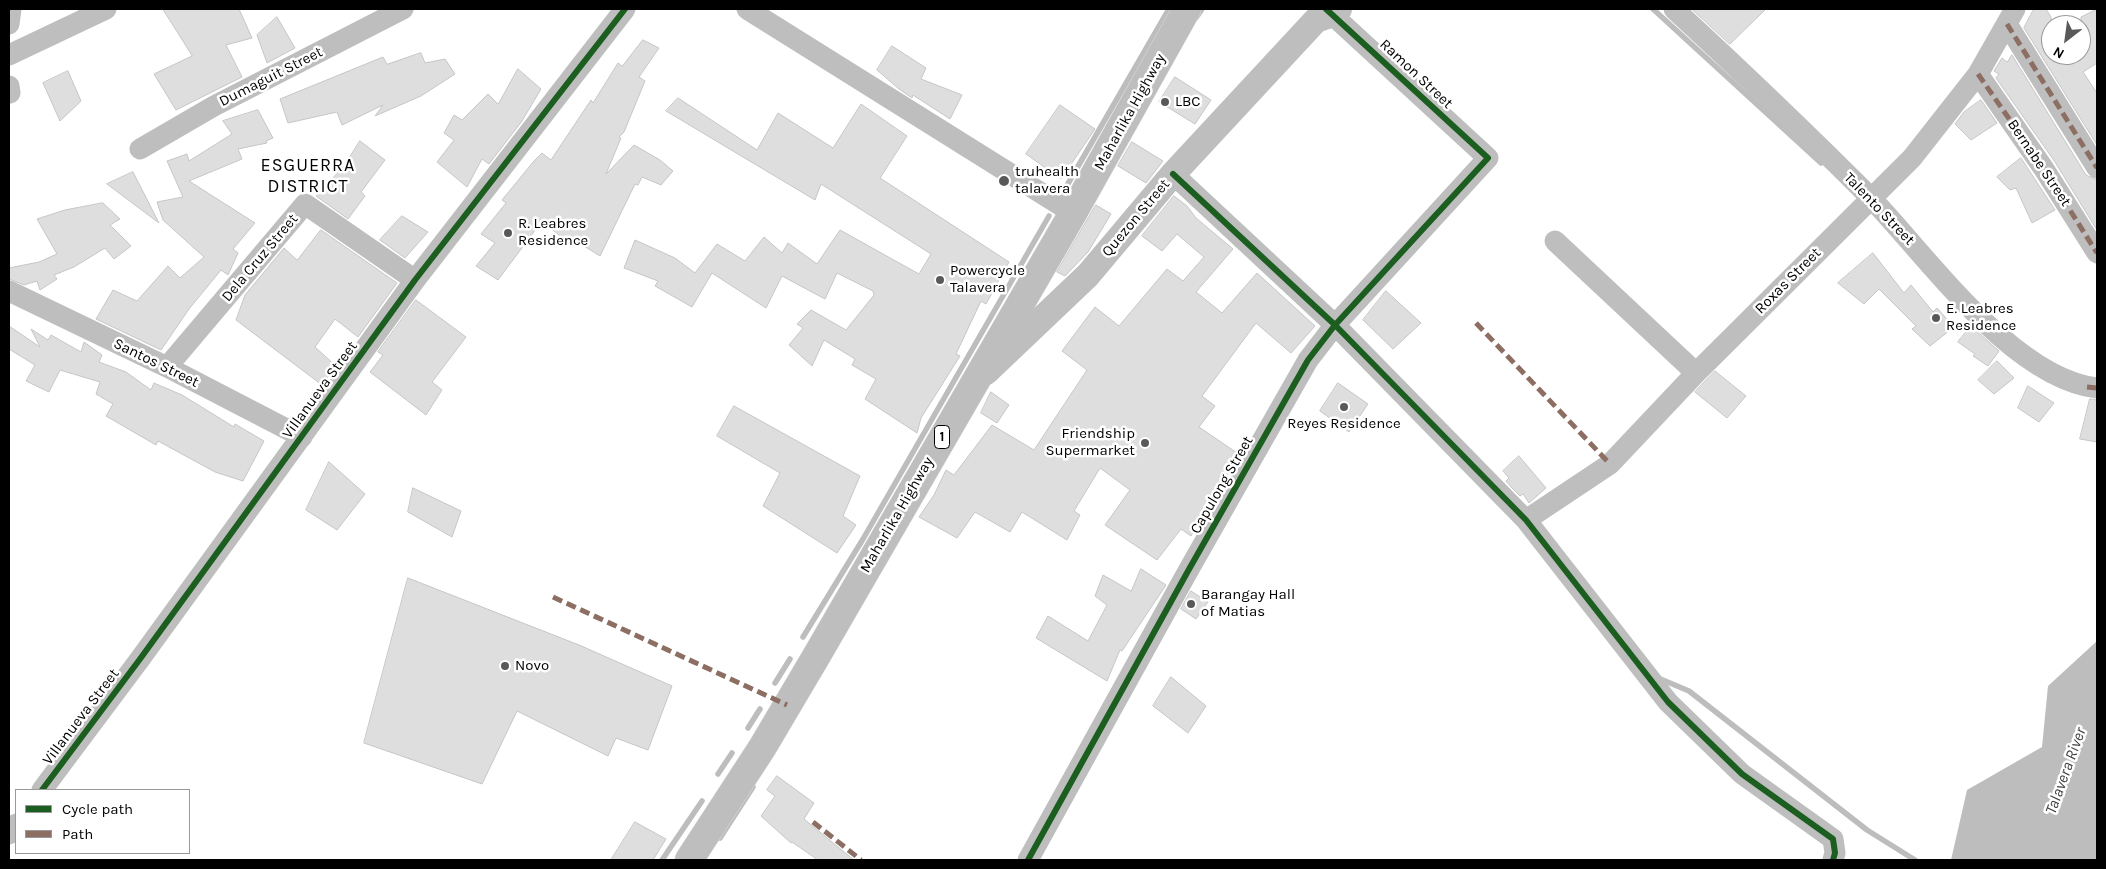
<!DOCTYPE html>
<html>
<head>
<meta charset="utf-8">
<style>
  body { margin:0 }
  #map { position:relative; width:2106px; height:869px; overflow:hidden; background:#fff; font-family:Karla,sans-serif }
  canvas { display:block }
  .frame { position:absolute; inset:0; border:10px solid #000; pointer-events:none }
  .legend { position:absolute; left:15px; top:789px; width:175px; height:65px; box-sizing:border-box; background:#fff; border:1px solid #999; margin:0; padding:6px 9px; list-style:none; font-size:15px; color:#000 }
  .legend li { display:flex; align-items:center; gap:10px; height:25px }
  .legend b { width:25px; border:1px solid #999 }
  .north { position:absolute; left:2041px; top:15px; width:50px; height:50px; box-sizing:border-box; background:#fff; border:1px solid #999; border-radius:50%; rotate:210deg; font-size:14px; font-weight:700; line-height:20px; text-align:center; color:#000 }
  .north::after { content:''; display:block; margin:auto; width:18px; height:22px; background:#595959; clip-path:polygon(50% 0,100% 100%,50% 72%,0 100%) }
</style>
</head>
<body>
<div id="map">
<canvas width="2106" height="869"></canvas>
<div class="frame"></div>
<ul class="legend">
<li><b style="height:6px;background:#1b5e20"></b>Cycle path</li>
<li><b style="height:6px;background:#8d6e63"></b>Path</li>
</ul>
<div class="north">N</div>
</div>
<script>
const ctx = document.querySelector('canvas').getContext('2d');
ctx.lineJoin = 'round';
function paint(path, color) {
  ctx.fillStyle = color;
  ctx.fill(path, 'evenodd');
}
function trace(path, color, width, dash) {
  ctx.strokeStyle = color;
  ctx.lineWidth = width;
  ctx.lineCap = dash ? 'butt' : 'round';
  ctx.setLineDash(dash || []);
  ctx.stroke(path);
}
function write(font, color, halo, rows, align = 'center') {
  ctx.font = font + ' Karla,sans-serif';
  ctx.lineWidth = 5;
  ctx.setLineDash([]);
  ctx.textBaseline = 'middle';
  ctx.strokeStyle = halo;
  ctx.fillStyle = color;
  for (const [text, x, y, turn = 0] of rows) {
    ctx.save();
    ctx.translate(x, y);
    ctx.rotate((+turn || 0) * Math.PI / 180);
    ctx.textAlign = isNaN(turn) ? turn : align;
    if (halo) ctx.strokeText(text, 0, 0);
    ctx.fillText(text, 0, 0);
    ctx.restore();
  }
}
paint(new Path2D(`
  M2097 641V860H1951L1967 790 2042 747 2048 686Z`), '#bdbdbd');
trace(new Path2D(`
  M1653 9 1821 163
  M1196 18 1202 9
  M1062 194 1169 9
  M803 637 863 539 1049 216
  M1658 678 1689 691 1867 830 1915 860
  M775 683 790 659
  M748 728 760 709
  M718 774 732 753
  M720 838 753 787
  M662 860 702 801`), '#bdbdbd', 5.5);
const building = new Path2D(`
  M163 9H239L252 38 226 45 242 77 176 110 154 74 192 56Z
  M1692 9H1766L1730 44Z
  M2034 9H2046L2051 17V55H2081V17L2097 9V63L2083 72 2097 93V145L2024 28Z
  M277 17 295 48 267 63 257 35Z
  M643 40 659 48 639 77 645 81 624 132 619 137 621 138 606 174 634 145 660 160 673 171 661 185 642 177 638 185 635 184 600 256 568 236 566 241 542 221 498 280 476 266 495 243 481 234 506 203 502 200 534 161 542 153 551 160 591 100 593 103 618 63 622 66Z
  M892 46 926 68 921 79 962 95 950 119 913 95 912 98 899 89 877 70Z
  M421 53 425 63 445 59 455 74 421 96 375 116 383 105 342 125 337 112 288 123 280 99 383 57 387 64Z
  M2012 55 2086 175 2097 180V230L2055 162 1996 78 1999 74 1994 71 2002 58 2007 62Z
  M518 69 541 89 522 121 489 164 482 159 467 187 437 162 454 140 444 133 454 115 462 120 488 94 498 104Z
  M68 71 81 101 60 121 43 83Z
  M1175 77 1211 100 1195 124 1159 102Z
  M678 98 757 150 778 113 833 148 861 104 907 136 880 178 1009 262 986 304 981 301 956 354 960 356 921 418 917 433 865 399 876 379 852 365 855 359 824 340 812 366 789 345 803 328 797 324 811 310 846 330 874 295 873 291 837 273 825 299 782 276 766 308 712 273 692 307 655 286 658 281 624 268 635 240 675 258 695 273 717 244 745 261 764 237 782 253 788 243 817 264 840 230 919 274 931 254 821 184 815 200 666 111Z
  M1981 100 1997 123 1971 140 1955 124 1964 112Z
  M1060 105 1095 129 1061 179 1026 154Z
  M258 110 273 138 266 141 267 143 238 149 242 159 189 181 255 223 233 249 238 253 228 275 221 270 189 309 161 350 96 319 113 290 137 301 168 266 180 278 204 257 163 220 157 202 183 197 167 161 187 154 189 161 232 134 223 121Z
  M360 141 385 160 361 192 365 196 348 219 316 196 344 166Z
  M1132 142 1163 161 1146 183 1118 166Z
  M2021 158 2055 210 2032 223 2016 188 2010 190 1997 177Z
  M133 172 159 223 107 184Z
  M1174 196 1187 206 1196 218 1233 249 1196 292 1222 313 1257 273 1315 326 1291 353 1256 323 1202 396 1215 406 1199 427 1240 455 1191 536 1181 529 1157 560 1105 525 1130 490 1100 468 1074 511 1080 515 1067 540 1022 512 1010 532 975 512 957 538 919 517 934 495 946 470 954 475 992 425 1034 450 1087 370 1062 351 1095 307 1119 326 1167 269 1183 281 1204 257 1177 234 1162 251 1142 236Z
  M103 203 120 219 110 225 131 246 114 259 105 248 74 267 54 275 57 279 40 290 37 281 24 285 9 279V268L39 262 57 254 37 219 65 210Z
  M1096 205 1111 214 1088 252 1065 276 1057 272Z
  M402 216 428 232 405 258 380 240Z
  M321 230 397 283 358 337 335 319 315 347 336 366 322 385 236 320 245 295 284 248 297 260Z
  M1873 253 1904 293 1911 285 1933 312 1937 308 1954 327 1930 346 1912 329 1916 326 1879 289 1864 304 1838 283Z
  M1386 291 1421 323 1393 349 1363 320Z
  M416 300 466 337 432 382 442 390 426 415 370 372 383 355 378 352Z
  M9 326 40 347 31 329 48 340 51 335 81 352 84 342 102 355 99 362 126 372 151 390 154 383 182 395 234 427 235 424 264 441 243 481 215 472 158 441 156 445 106 416 113 404 96 394 100 382 60 370 49 392 26 381 35 365 9 349Z
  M1971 326 1999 351 1988 366 1973 356 1975 354 1958 342Z
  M1997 361 2014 378 1994 394 1978 380Z
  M1715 371 1746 396 1727 418 1695 392Z
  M1338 383 1368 404 1349 432 1320 411Z
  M2028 386 2054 403 2039 422 2018 408Z
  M991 392 1009 405 997 423 981 413Z
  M2090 399 2097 400V442L2080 439Z
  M734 406 860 476 843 516 856 525 837 553 763 506 780 473 717 436Z
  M1519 456 1546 488 1529 503 1523 494 1520 496 1512 488 1506 481 1509 478 1503 471Z
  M329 462 365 494 337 530 306 510Z
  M413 488 461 511 452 537 408 512Z
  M1141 569 1166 585 1122 651 1120 650 1107 681 1036 638 1048 616 1088 641 1107 605 1095 596 1103 575 1131 591Z
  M408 578 579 645 672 686 648 750 616 738 608 756 517 711 482 784 364 743Z
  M1191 591 1208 602 1196 619 1181 609Z
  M1171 677 1206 706 1188 733 1153 706Z
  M777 776 814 803 804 819 854 860H818L792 842 791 843 761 816 775 796 767 790Z
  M635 822 666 839 653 860H611Z`);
paint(building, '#dedede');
trace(building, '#c6c6c6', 1);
const primary = new Path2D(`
  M689 860 762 748 817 655 1073 213 1187 9`);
trace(primary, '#dbdbdb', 29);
trace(new Path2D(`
  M747 9 1073 213
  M1674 9C1740 70 1806 133 1870 197 1927 256 2012 378 2097 388
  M9 24 11 9
  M2007 24 2097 168
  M9 55 106 9
  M1978 74 2044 169 2097 253
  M9 86 10 93
  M140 149 214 106 403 9
  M1173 174 1335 325 1526 520 1668 702 1742 774 1833 839 1835 853 1833 860
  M1555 241 1696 373
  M9 291 167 367 302 437
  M167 367 305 204 415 280
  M1526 520 1610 464 1696 373 1912 158 1978 74 2015 9
  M42 790 140 659 415 280 625 9
  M9 834 16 824
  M1028 860 1188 571 1308 360 1335 325 1488 158 1326 9`), '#bebebe', 21);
trace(new Path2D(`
  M986 372 1088 275 1173 174 1316 20 1333 14 1339 9`), '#bebebe', 26);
trace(primary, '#bebebe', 28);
trace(new Path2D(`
  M2007 24 2097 168
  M1978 74 2044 169 2097 253
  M1476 323 1610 464
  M2087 387 2097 388
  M553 597 787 705
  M813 822 861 860`), '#8d6e63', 5, [10, 5]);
trace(new Path2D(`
  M1173 174 1335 325 1526 520 1668 702 1742 774 1833 839 1835 853 1833 860
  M42 790 140 659 415 280 625 9
  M1028 860 1188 571 1308 360 1335 325 1488 158 1326 9`), '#1b5e20', 6);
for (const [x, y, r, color] of [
  [1165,102,5,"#595959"],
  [1004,181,6,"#595959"],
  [508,233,5,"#595959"],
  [940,280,5,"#595959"],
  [1936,318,5,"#595959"],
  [1344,407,5,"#595959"],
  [1145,443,5,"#595959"],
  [1191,604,5,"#595959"],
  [505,666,5,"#595959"]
]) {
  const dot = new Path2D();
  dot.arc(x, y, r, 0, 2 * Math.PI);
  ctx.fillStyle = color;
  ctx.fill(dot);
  trace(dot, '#fff', 2);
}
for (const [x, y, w] of [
  [942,437,15]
]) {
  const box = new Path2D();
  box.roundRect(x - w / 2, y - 11.5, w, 23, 4);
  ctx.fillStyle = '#fff';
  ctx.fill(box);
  trace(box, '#000', 1);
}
write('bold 14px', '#000', null, [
  ["1",942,437]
]);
write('15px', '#000', '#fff', [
  ["Ramon Street",1416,74,43],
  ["Dumaguit Street",271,77,-27],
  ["Maharlika Highway",1130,112,-61],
  ["Bernabe Street",2039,163,56],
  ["Talento Street",1879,209,46],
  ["Quezon Street",1136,218,-50],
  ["Dela Cruz Street",260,258,-50],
  ["Roxas Street",1788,281,-45],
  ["Santos Street",156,363,26],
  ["Villanueva Street",320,390,-54],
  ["Capulong Street",1222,485,-60],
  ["Maharlika Highway",897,515,-60],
  ["Villanueva Street",81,717,-53]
]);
write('15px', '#000', '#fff', [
  ["LBC",1175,102],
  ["truhealth",1015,172],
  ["talavera",1015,189],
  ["R. Leabres",518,224],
  ["Residence",518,241],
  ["Powercycle",950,271],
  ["Talavera",950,288],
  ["E. Leabres",1946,309],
  ["Residence",1946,326],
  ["Reyes Residence",1344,424,"center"],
  ["Friendship",1135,434,"right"],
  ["Supermarket",1135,451,"right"],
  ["Barangay Hall",1201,595],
  ["of Matias",1201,612],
  ["Novo",515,666]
], 'left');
write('italic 16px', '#424242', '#fff', [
  ["Talavera River",2066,771,-70]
]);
ctx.letterSpacing = '1px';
write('18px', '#000', '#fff', [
  ["ESGUERRA",308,166],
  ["DISTRICT",308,187]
]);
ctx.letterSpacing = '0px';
</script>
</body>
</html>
